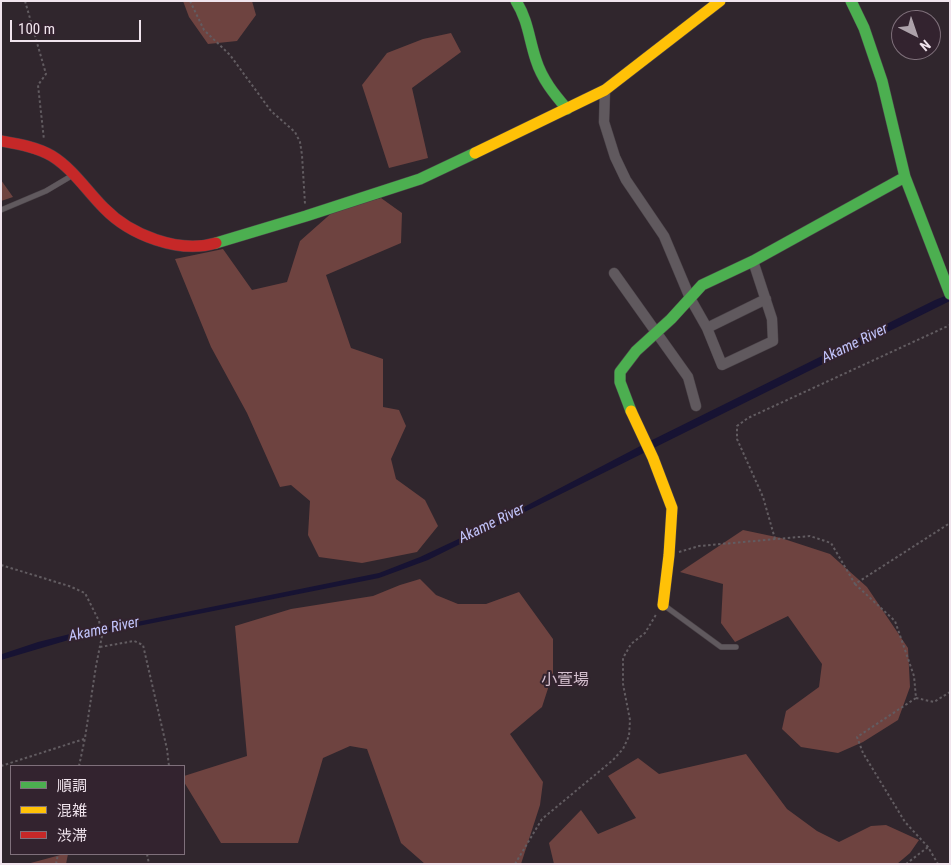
<!DOCTYPE html>
<html>
<head>
<meta charset="utf-8">
<style>
  body { margin:0 }
  #map { position:relative; width:951px; height:865px; overflow:hidden; background:#30262d; font-family:"Roboto Condensed","Noto Sans JP",sans-serif }
  canvas { display:block }
  .frame { position:absolute; inset:0; border:2px solid #f0e4ed; pointer-events:none }
  .legend { position:absolute; left:10px; top:765px; width:175px; height:90px; box-sizing:border-box; background:#33232f; border:1px solid #7f707b; margin:0; padding:6px 9px; list-style:none; font-size:15px; color:#f0e4ed }
  .legend li { display:flex; align-items:center; gap:10px; height:25px }
  .legend b { width:25px; border:1px solid #7f707b }
  .north { position:absolute; left:891px; top:10px; width:50px; height:50px; box-sizing:border-box; background:#33232f; border:1px solid #7f707b; border-radius:50%; rotate:139deg; font-size:14px; font-weight:700; line-height:20px; text-align:center; color:#f0e4ed }
  .north::after { content:''; display:block; margin:auto; width:18px; height:22px; background:#ada2aa; clip-path:polygon(50% 0,100% 100%,50% 72%,0 100%) }
  .scale { position:absolute; left:10px; top:20px; width:131px; height:22px; box-sizing:border-box; border:2px solid #f0e4ed; border-top:0; padding-left:6px; font-size:15px; line-height:18px; white-space:nowrap; color:#f0e4ed; -webkit-text-stroke:4px #33232f; paint-order:stroke }
</style>
</head>
<body>
<div id="map">
<canvas width="951" height="865"></canvas>
<div class="frame"></div>
<ul class="legend">
<li><b style="height:6px;background:#4caf50"></b>順調</li>
<li><b style="height:6px;background:#ffc107"></b>混雑</li>
<li><b style="height:6px;background:#c62828"></b>渋滞</li>
</ul>
<div class="north">N</div>
<div class="scale">100 m</div>
</div>
<script>
const ctx = document.querySelector('canvas').getContext('2d');
ctx.lineJoin = 'round';
function paint(path, color) {
  ctx.fillStyle = color;
  ctx.fill(path, 'evenodd');
}
function trace(path, color, width, dash) {
  ctx.strokeStyle = color;
  ctx.lineWidth = width;
  ctx.lineCap = dash ? 'butt' : 'round';
  ctx.setLineDash(dash || []);
  ctx.stroke(path);
}
function write(font, color, halo, rows, align = 'center') {
  ctx.font = font + ' "Roboto Condensed","Noto Sans JP",sans-serif';
  ctx.lineWidth = 4;
  ctx.setLineDash([]);
  ctx.textBaseline = 'middle';
  ctx.strokeStyle = halo;
  ctx.fillStyle = color;
  for (const [text, x, y, turn = 0] of rows) {
    ctx.save();
    ctx.translate(x, y);
    ctx.rotate((+turn || 0) * Math.PI / 180);
    ctx.textAlign = isNaN(turn) ? turn : align;
    if (halo) ctx.strokeText(text, 0, 0);
    ctx.fillText(text, 0, 0);
    ctx.restore();
  }
}
paint(new Path2D(`
  M183 1H252L256 15 237 41 208 44 189 17Z
  M451 33 461 52 412 88 428 158 389 168 362 85 387 53 423 39Z
  M1 180 13 197 1 201Z
  M381 198 402 213 401 243 326 275 351 348 383 359V407L399 410 406 426 391 459 396 479 425 500 438 526 417 552 362 563 319 557 308 535 310 501 291 485 280 487 247 413 211 347 175 259 223 249 252 290 287 282 300 241 335 210Z
  M743 530 781 538 830 554 867 587 908 648 910 687 898 720 863 742 838 753 801 747 782 729 786 711 819 687 822 664 788 616 735 642 721 623 723 584 680 572Z
  M420 579 436 595 458 604H486L519 592 553 639V673L542 707 510 734 543 782 540 805 521 864H425L401 843 367 749 350 746 323 758 298 843H221L184 782V776L247 756 235 626 291 609 373 596 400 585Z
  M746 754 787 809 817 831 839 842 871 826 886 825 919 840 910 853 897 864H554L549 843 581 810 598 834 636 818 608 776 638 758 659 774Z
  M64 854H68L66 864H27Z`), '#6e4340');
paint(new Path2D(`
  M950 294V301L428 560 379 578 103 633 82 636 1 660 2 654 38 642 86 630 102 629 379 573 420 557 499 520 648 442 935 300Z`), '#171333');
const lane = new Path2D(`
  M1 210 46 191 73 175
  M665 606 721 647H736`);
const street = new Path2D(`
  M605 90 604 122 615 157 626 180 664 236 690 298 707 328 722 365 773 341 772 319 753 261
  M614 273 688 377 696 406
  M707 328 766 299`);
const fast = new Path2D(`
  M516 1C528 20 529 39 536 60 542 79 554 94 567 109
  M851 1 864 28 882 81 905 177 950 294
  M216 243 306 216 420 179 475 153
  M631 411 620 382V372L636 351 671 319 702 285 753 261 905 177`);
const slow = new Path2D(`
  M475 153 605 90 720 1
  M631 411 653 458 672 508 669 555 663 605`);
const jam = new Path2D(`
  M1 141C18 144 37 147 52 156 73 169 87 191 104 208 130 235 179 254 216 243`);
trace(lane, '#4a4248', 6);
trace(street, '#4a4248', 11);
trace(fast, '#4a4248', 12);
trace(slow, '#4a4248', 12);
trace(jam, '#4a4248', 12);
trace(new Path2D(`
  M25 1 46 74 38 85 44 140
  M190 1 204 30 230 55 271 111 295 132 300 142 302 155 305 204
  M775 539 763 497 737 439V426L748 418 950 325
  M679 552 699 546 810 536 831 543 855 584 950 523
  M1 565 69 586 85 593 99 621 102 636 96 666 85 738 79 766
  M855 584 895 621 914 676 916 698 857 737 863 753 905 822 928 847 938 864
  M100 647 134 641 143 645 167 749 169 766
  M916 698 934 702 950 692
  M1 766 84 739
  M147 854 149 864
  M56 864 58 854
  M515 864 542 819 613 760 623 749 629 736 630 720 623 684V658L631 644 645 633 657 613
  M906 864 928 847`), '#625c61', 2, [2.5, 2.5]);
trace(lane, '#60595e', 5);
trace(street, '#60595e', 10);
trace(fast, '#4caf50', 11);
trace(slow, '#ffc107', 11);
trace(jam, '#c62828', 11);
write('italic 15px', '#c3c5fc', '#33232f', [
  ["Akame River",855,344,-26],
  ["Akame River",492,524,-26],
  ["Akame River",104,630,-12]
]);
write('16px', '#d5bfcf', '#33232f', [
  ["小萱場",565,681]
]);
</script>
</body>
</html>
